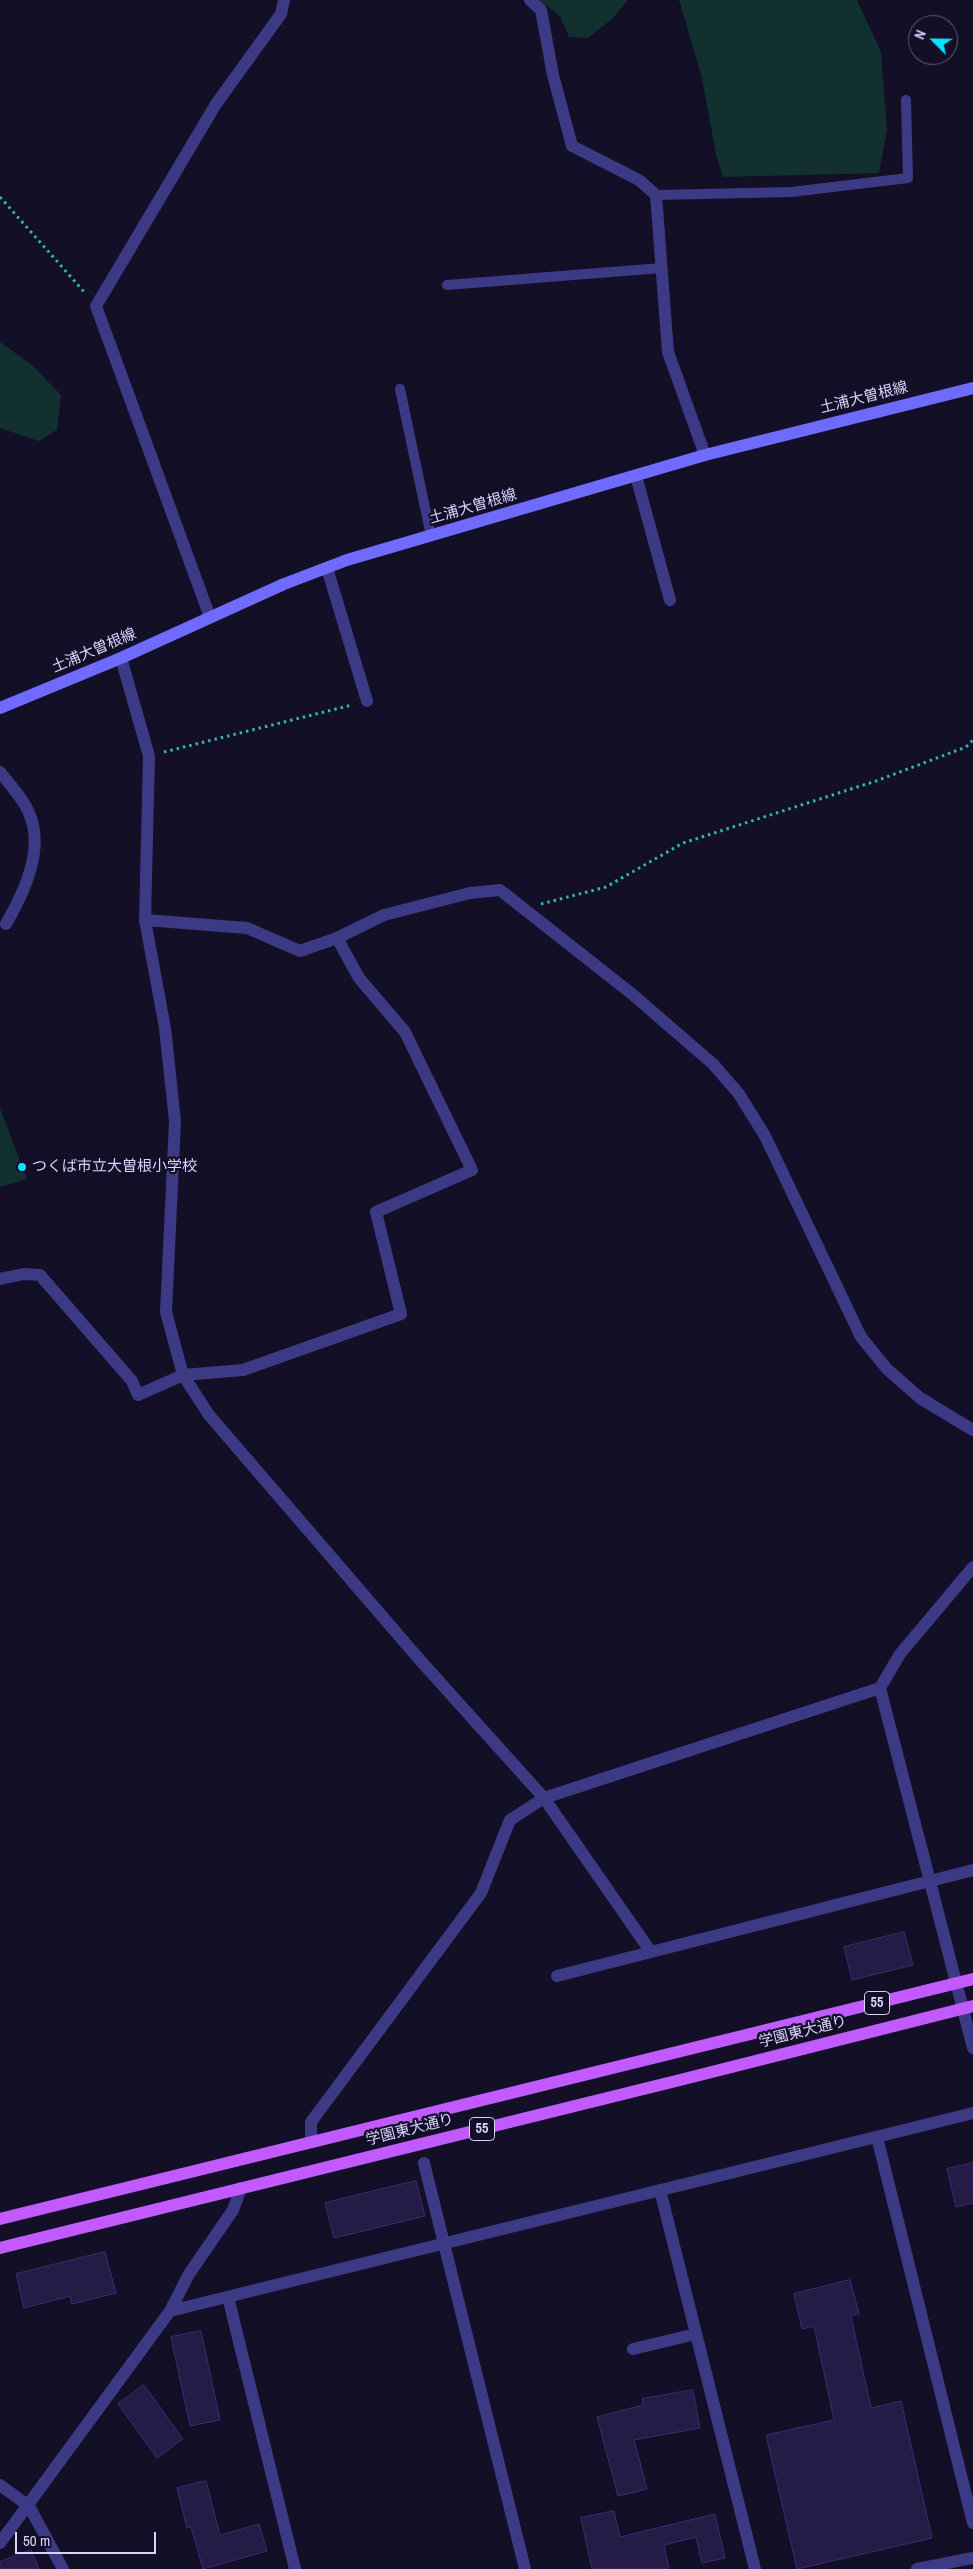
<!DOCTYPE html>
<html>
<head>
<meta charset="utf-8">
<style>
  body { margin:0 }
  #map { position:relative; width:973px; height:2569px; overflow:hidden; background:#130f26; font-family:"Archivo Narrow",sans-serif }
  canvas { display:block }
  .north { position:absolute; left:908px; top:15px; width:50px; height:50px; box-sizing:border-box; background:#130f26; border:1px solid #625e7d; border-radius:50%; rotate:293deg; font-size:14px; font-weight:700; line-height:20px; text-align:center; color:#d9d4ff }
  .north::after { content:''; display:block; margin:auto; width:18px; height:22px; background:#00e5ff; clip-path:polygon(50% 0,100% 100%,50% 72%,0 100%) }
  .scale { position:absolute; left:15px; top:2532px; width:141px; height:22px; box-sizing:border-box; border:2px solid #d9d4ff; border-top:0; padding-left:6px; font-size:15px; line-height:18px; white-space:nowrap; color:#d9d4ff; -webkit-text-stroke:4px #130f26; paint-order:stroke }
</style>
</head>
<body>
<div id="map">
<canvas width="973" height="2569"></canvas>
<div class="north">N</div>
<div class="scale">50 m</div>
</div>
<script>
const ctx = document.querySelector('canvas').getContext('2d');
ctx.lineJoin = 'round';
function paint(path, color) {
  ctx.fillStyle = color;
  ctx.fill(path, 'evenodd');
}
function trace(path, color, width, dash) {
  ctx.strokeStyle = color;
  ctx.lineWidth = width;
  ctx.lineCap = dash ? 'butt' : 'round';
  ctx.setLineDash(dash || []);
  ctx.stroke(path);
}
function write(font, color, halo, rows, align = 'center') {
  ctx.font = font + ' "Archivo Narrow","Noto Sans JP",sans-serif';
  ctx.lineWidth = 4.5;
  ctx.setLineDash([]);
  ctx.textBaseline = 'middle';
  ctx.strokeStyle = halo;
  ctx.fillStyle = color;
  for (const [text, x, y, turn = 0] of rows) {
    ctx.save();
    ctx.translate(x, y);
    ctx.rotate((+turn || 0) * Math.PI / 180);
    ctx.textAlign = isNaN(turn) ? turn : align;
    if (halo) ctx.strokeText(text, 0, 0);
    ctx.fillText(text, 0, 0);
    ctx.restore();
  }
}
paint(new Path2D(`
  M539 0H628L613 18 588 38 569 37 560 16Z
  M679 0H857L881 52 887 130 879 173 723 177 716 154 702 78Z
  M0 342 33 366 61 395 57 430 39 441 0 428Z
  M0 1108 27 1179 0 1187Z`), '#12302f');
const building = new Path2D(`
  M904 1932 913 1965 852 1980 844 1947Z
  M973 2163V2203L956 2207 947 2169Z
  M416 2181 425 2216 334 2238 325 2203Z
  M105 2252 116 2293 72 2304 70 2296 24 2308 16 2274Z
  M850 2280 859 2314 851 2316 871 2408 901 2401 932 2538 797 2569 766 2435 834 2420 814 2326 802 2329 794 2294Z
  M201 2331 220 2420 190 2426 171 2337Z
  M144 2385 183 2439 157 2458 118 2404Z
  M693 2390 700 2428 634 2440 647 2489 618 2496 597 2417 643 2405 642 2399Z
  M206 2481 220 2535 259 2524 267 2551 203 2569 191 2527 187 2528 177 2488Z
  M614 2511 620 2537 715 2514 725 2558 702 2563 696 2537 664 2545 669 2569H592L581 2518Z
  M31 2550 39 2569H0V2562Z`);
paint(building, '#241b47');
trace(building, '#3b2d73', 1);
trace(new Path2D(`
  M0 197 86 294
  M164 752 352 705
  M541 904 606 887 683 843 876 781 966 747 973 740`), '#2fb8b0', 3, [2.5, 4]);
trace(new Path2D(`
  M656 195 791 192 908 178 906 100
  M447 285 662 268
  M400 389 431 536`), '#3d3a85', 10);
trace(new Path2D(`
  M530 0 541 10 553 75 572 146 639 180 656 195 668 352 705 455
  M636 476 670 600
  M327 568 367 701
  M210 617 96 306 216 104 281 14 284 0
  M121 658 149 756 145 920 165 1028 175 1121 166 1312 183 1375 209 1415 419 1659 544 1798 651 1952 973 1870
  M0 772C10 785 23 798 29 813 45 849 24 893 6 924
  M145 920 247 928 300 951 337 938 384 915 470 893 500 890 632 994 713 1064 739 1094 765 1136 861 1337 887 1369 920 1398 973 1430
  M0 1279 24 1274 40 1275 132 1381 138 1395 183 1375 243 1370 401 1314 376 1212 472 1170 405 1032 359 978 337 938
  M557 1976 651 1952
  M877 2137 973 2523
  M311 2140V2122L317 2114 481 1893 510 1820 544 1798
  M424 2163 525 2569
  M660 2190 755 2569
  M228 2297 295 2569
  M170 2311 973 2113
  M633 2349 696 2334
  M0 2485 29 2506 63 2569
  M0 2543 170 2311 189 2274 233 2210 241 2188`), '#3d3a85', 12);
trace(new Path2D(`
  M880 1688 973 2048
  M544 1798 880 1688 900 1654 973 1567
  M917 2569 973 2558`), '#3d3a85', 12);
trace(new Path2D(`
  M0 708 121 658 284 584 347 560 705 455 973 388`), '#6f6bff', 12);
trace(new Path2D(`
  M0 2219 973 1979
  M0 2248 680 2080 973 2006`), '#c25bff', 12);
for (const [x, y, r, color] of [
  [22,1167,5,"#00e5ff"]
]) {
  const dot = new Path2D();
  dot.arc(x, y, r, 0, 2 * Math.PI);
  ctx.fillStyle = color;
  ctx.fill(dot);
  trace(dot, '#130f26', 2);
}
for (const [x, y, w] of [
  [877,2003,25],
  [482,2129,25]
]) {
  const box = new Path2D();
  box.roundRect(x - w / 2, y - 11.5, w, 23, 4);
  ctx.fillStyle = '#130f26';
  ctx.fill(box);
  trace(box, '#d9d4ff', 1);
}
write('bold 14px', '#d9d4ff', null, [
  ["55",877,2003],
  ["55",482,2129]
]);
write('15px', '#d9d4ff', '#130f26', [
  ["土浦大曽根線",864,398,-14],
  ["土浦大曽根線",473,507,-16],
  ["土浦大曽根線",94,651,-23],
  ["学園東大通り",803,2032,-14],
  ["学園東大通り",410,2130,-14]
]);
write('15px', '#d9d4ff', '#130f26', [
  ["つくば市立大曽根小学校",32,1167]
], 'left');
</script>
</body>
</html>
